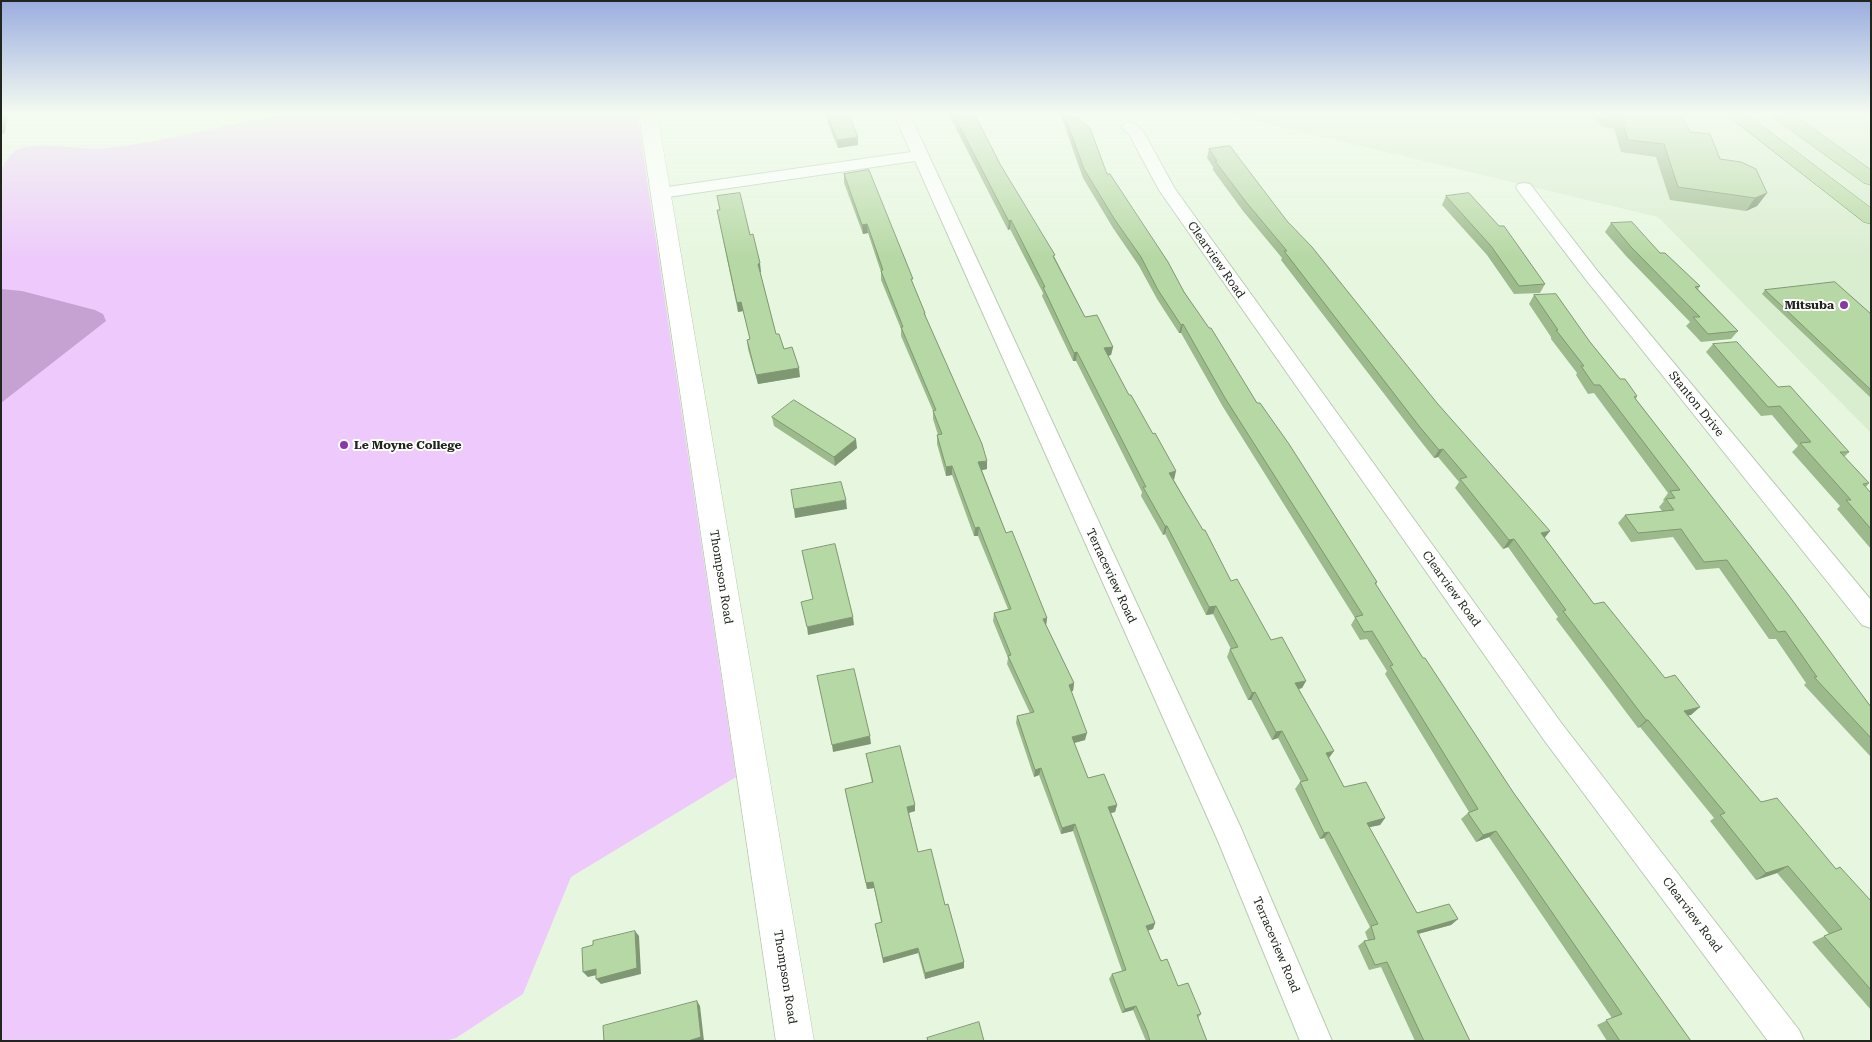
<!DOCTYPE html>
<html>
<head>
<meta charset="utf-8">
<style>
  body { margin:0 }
  #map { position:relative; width:1872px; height:1042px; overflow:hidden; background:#e7f7df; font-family:"Roboto Serif",serif }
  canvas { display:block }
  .frame { position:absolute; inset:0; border:2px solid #20261d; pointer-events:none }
</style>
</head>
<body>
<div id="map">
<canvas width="1872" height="1042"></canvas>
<div class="frame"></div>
</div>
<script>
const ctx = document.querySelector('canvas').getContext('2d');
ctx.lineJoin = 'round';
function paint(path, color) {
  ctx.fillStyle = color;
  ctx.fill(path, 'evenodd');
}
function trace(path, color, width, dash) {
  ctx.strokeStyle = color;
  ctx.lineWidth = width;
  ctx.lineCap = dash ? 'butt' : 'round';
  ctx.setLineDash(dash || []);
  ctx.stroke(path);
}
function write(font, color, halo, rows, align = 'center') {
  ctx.font = font + ' "Roboto Serif",serif';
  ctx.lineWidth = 4;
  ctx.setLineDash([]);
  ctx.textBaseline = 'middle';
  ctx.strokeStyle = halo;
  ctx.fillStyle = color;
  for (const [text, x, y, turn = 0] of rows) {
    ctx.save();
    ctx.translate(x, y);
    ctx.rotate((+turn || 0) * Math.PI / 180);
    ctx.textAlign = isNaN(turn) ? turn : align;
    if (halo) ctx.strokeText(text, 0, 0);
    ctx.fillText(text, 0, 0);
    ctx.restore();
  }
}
paint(new Path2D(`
  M1222 113H1871V433L1658 217Z`), '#d9edcf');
paint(new Path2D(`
  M289 113H637L736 777 571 877 523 994 456 1038 445 1041H1V170C5 163 10 153 18 149 43 140 82 151 109 148 170 140 229 125 289 113Z`), '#edcafb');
paint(new Path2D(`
  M1 289 22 291 95 310 103 314 106 321 1 403Z`), '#c5a2d2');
const minor = new Path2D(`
  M893 113H909L1240 826 1332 1041H1300L1218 841 915 161 661 198 655 197 653 193 655 189 661 188 911 152Z
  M1130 122 1135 124 1143 131 1175 189 1562 724 1799 1030 1804 1041H1768L1544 740 1159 190 1129 134 1122 127 1125 124Z
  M1524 183 1530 184 1599 273 1871 600V628L1862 625 1587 281 1516 188 1518 184Z`);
const tertiary = new Path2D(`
  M639 113H657L814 1041H776Z`);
const primary = new Path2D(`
  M1725 113H1745L1871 208V224L1864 222Z
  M1771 113H1791L1871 170V185L1864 183 1773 117Z`);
trace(minor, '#bbcab3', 2);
trace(tertiary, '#bbcab3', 1);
trace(primary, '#648a4c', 1);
paint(minor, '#fff');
paint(tertiary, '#fff');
paint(primary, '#b8d9a3');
paint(new Path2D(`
  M827 113 858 145 838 148 828 124Z
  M948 113H974L1000 164 1055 258 1085 317 1113 347 1111 355 1108 356 1174 480 1231 581 1271 640 1306 681 1302 688 1299 689 1329 758 1344 787 1385 818 1380 825 1369 827 1417 913 1458 919 1451 925 1418 934 1470 1041H1415L1381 967 1369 970 1358 946 1364 941 1368 940 1365 932 1370 927 1324 838 1320 839 1295 789 1300 782H1301L1278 738 1272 740 1251 700H1248L1227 657 1230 649H1231L1213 614 1206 615 1165 534 1163 535 1141 496 1142 492 1076 361H1073L1042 296 1043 293 1010 229 1008 230Z
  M1060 113H1072L1107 174 1257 403 1377 582 1376 585 1423 658 1513 792 1691 1041H1607L1597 1025 1612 1018 1489 837 1476 842 1461 819 1469 812 1385 674 1387 671 1367 639 1360 640 1351 625 1355 618 1223 407 1181 333H1179L1157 299 1139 266 1113 228 1083 178Z
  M1587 113H1680L1690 132 1720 159 1767 193 1757 206 1746 211 1670 200 1656 157 1621 152 1614 128 1603 127Z
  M1209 149 1287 221 1545 538 1594 604 1691 715H1688L1761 802 1836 869 1871 901V1010L1812 942 1829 934 1777 873 1756 880 1710 821 1714 818 1640 727 1638 728 1556 619 1558 617 1508 547 1503 549 1455 488 1459 482 1438 457 1434 458 1415 434 1281 260 1282 258 1243 211 1213 170V167L1207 158Z
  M844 174 913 284 925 313 926 318 987 469 982 470 1006 533 1047 618 1046 625 1074 683 1073 691H1071L1085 740 1074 743 1088 778 1117 805 1115 812 1111 813 1155 923 1153 929 1148 930 1161 961 1178 986 1201 1014 1198 1018 1207 1041H1146L1133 1010 1122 1013 1109 979 1112 974 1122 971 1073 831 1061 834 1039 775 1034 777 1016 723 1017 716 1030 713 1007 664 1008 658 993 621 994 613 1008 609 978 536H974L952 475 946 476 937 444V435H938L933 419V411L901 336V329L881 280V272L868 233 863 234 844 183Z
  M1446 196 1545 284 1540 293 1514 294 1487 255 1442 205Z
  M717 210 750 235 761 272H760L776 334 800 377 758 384 748 349 747 340 750 339 743 311 738 312Z
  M1611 223 1660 253 1700 286 1698 289 1738 331 1731 339 1701 342 1686 326 1690 322 1626 256 1605 232Z
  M1765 290 1871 314V398L1762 294Z
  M1534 295 1590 342 1620 379 1637 396 1636 399 1871 707V757L1804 685 1806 683 1776 639H1769L1719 568 1696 570 1673 537 1631 542 1618 523 1625 515 1662 511 1659 507 1664 501 1663 500 1668 493 1594 393 1588 394 1576 375 1577 373 1551 339V337L1529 304Z
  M1713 344 1778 387 1849 452 1844 457 1869 483 1866 487 1871 493V549L1837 509 1840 506 1792 452 1798 446 1772 415 1761 416 1706 352Z
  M772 417 857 448 835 466 774 426Z
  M866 754 915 811 909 813 918 852 945 905 964 962V968L925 979 918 953 883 963 875 924 881 922 874 888 867 889 845 789 872 783Z`), '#9dba8d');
paint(new Path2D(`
  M1 113H8L5 133 1 134Z
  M858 137V145L838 148 837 140Z
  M1767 193 1757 206 1746 211 1755 198Z
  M1011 220 1010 229 1008 230 1009 221Z
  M867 224 868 233 863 234 862 225Z
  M760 263 761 272H759L758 264Z
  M741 302 743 311 738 312 737 303Z
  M1183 324 1181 333H1179L1181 325Z
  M1113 347 1111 355 1103 357 1104 348Z
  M1077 352 1076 361H1073L1074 353Z
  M799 368 800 377 758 384 756 375Z
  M856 439 857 448 835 466 834 457Z
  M1443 449 1438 457 1434 458 1439 450Z
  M987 461V469L978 471V462Z
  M952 466V475L946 476V467Z
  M1176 471 1174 480 1169 473Z
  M846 500 847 509 795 518 794 509Z
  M1165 526H1167L1165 534 1163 535Z
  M979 527 978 536H974L975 528Z
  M1550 531 1543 540 1541 533Z
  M1514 539 1508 547 1503 549 1509 540Z
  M1216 606 1213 614 1206 615 1209 607Z
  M853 617 854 625 808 635 807 627Z
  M1047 618 1046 626 1043 619Z
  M1306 681 1302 688 1291 691 1295 683Z
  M1074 683 1073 691 1067 693 1069 685Z
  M1255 692 1251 700H1248L1252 693Z
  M1700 707 1691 715 1675 718 1684 711Z
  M1646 720H1648L1640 727 1638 728Z
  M1282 731 1278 738 1272 740 1276 732Z
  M1087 733 1085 740 1070 744 1072 737Z
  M870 736 871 744 833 752 832 745Z
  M1334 751 1329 758 1326 753Z
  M1041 768 1039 775 1034 777 1035 770Z
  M915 805V811L908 813 907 807Z
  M1117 805 1115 812 1106 814 1108 807Z
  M1385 818 1380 825 1361 829 1367 823Z
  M1075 824 1073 831 1061 834 1062 828Z
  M1496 831 1489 837 1476 842 1483 835Z
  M1329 832 1324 838 1320 839 1324 833Z
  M1788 866 1777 873 1756 880 1766 873Z
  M873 882 874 888 867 889 866 883Z
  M1458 919 1451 925 1410 936 1417 931Z
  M1155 923 1153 929 1144 932 1146 926Z
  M635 931 639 936 641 974 601 984 596 979Z
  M918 948V953L883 963V958Z
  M964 962V968L925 979V973Z
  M596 969 601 974 588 977 583 972Z
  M697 1001 700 1006 704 1041H688Z
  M1136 1006 1133 1010 1122 1013 1125 1009Z`), '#7f9773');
const building = new Path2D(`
  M827 113H848L858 137 837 140 827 115Z
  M953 113H974L1000 164 1055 255 1053 256 1085 317 1097 315 1113 347 1104 348 1129 395H1131L1153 434 1155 433 1176 471 1169 473 1203 530H1205L1231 581 1237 579 1271 640 1282 637 1306 681 1295 683 1334 751 1326 753 1344 787 1366 782 1385 818 1367 823 1417 913 1449 904 1458 919 1417 931 1470 1041H1424L1387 962 1375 965 1364 941 1375 939 1371 926 1378 924 1329 832 1324 833 1300 782 1308 780 1282 731 1276 732 1255 692 1252 693 1230 649 1238 647 1216 606 1209 607 1167 526H1165L1143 487H1146L1077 352 1074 353 1043 287H1045L1011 220 1009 221Z
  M1064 113H1072L1090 128 1107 174H1110L1168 262 1184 292 1209 328H1211L1257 403H1260L1289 444 1377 582 1375 583 1423 658H1425L1513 792 1691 1041H1620L1606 1020 1622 1014 1496 831 1483 835 1468 813 1478 809 1390 666 1393 665 1372 631 1364 632 1355 617 1363 615 1225 398 1183 324 1181 325 1158 290 1141 257 1115 220 1084 169Z
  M1607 113H1680L1690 132 1710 134 1720 159 1741 162 1756 169 1767 193 1755 198 1678 187 1664 144 1628 140 1621 116 1610 115Z
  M1230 146 1287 221 1312 247 1437 403 1550 531 1541 533 1594 604 1604 602 1665 678 1675 675 1700 707 1684 711 1761 802 1777 798 1836 869 1840 867 1871 901V990L1824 936 1842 929 1788 866 1766 873 1720 815 1725 813 1648 720H1646L1563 611 1566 610 1514 539 1509 540 1460 479 1467 477 1443 449 1439 450 1419 426 1284 251H1287L1246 202 1215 161H1217L1209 149Z
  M869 170 913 279H911L925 313H924L982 444 987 461 978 462 1006 533 1012 531 1047 618 1043 619 1074 683 1069 685 1087 733 1072 737 1088 778 1104 774 1117 805 1108 807 1155 923 1146 926 1161 961 1167 959 1178 986 1188 983 1201 1014 1197 1015 1207 1041H1150L1147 1031 1136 1006 1125 1009 1112 974 1126 970 1075 824 1062 828 1041 768 1035 770 1017 716 1034 712 1008 656 1011 655 994 613 1011 609 979 527 975 528 952 466 946 467 937 435 942 434 933 411 936 410 901 327H903L881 271 883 270 867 224 862 225 844 174Z
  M740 193 750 235 753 234 760 263 758 264 776 334H779L784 349 792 347 799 368 756 375 747 340 750 339 741 302 737 303 717 210H720L717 196Z
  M1469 193 1499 226H1504L1545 284 1519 286 1491 246 1446 196Z
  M1632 222 1660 253H1665L1700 286 1695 287 1738 331 1708 334 1693 317H1700L1631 247 1611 223Z
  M1835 282 1871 314V390L1765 290Z
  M1556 294 1590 342 1620 379H1625L1637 396 1634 397 1787 593 1871 707V738L1814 677H1817L1785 631 1778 632 1727 560 1704 562 1681 529 1638 533 1625 515 1674 510 1666 499 1675 498 1670 491 1680 490 1600 385H1594L1581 366H1584L1556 330H1558L1534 295Z
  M1737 342 1778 387 1790 386 1849 452H1840L1869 483 1863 484 1871 493V529L1846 500H1851L1800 443 1811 442 1780 406 1768 407 1713 344Z
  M794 400 856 439 834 457 772 417Z
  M841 482 846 500 794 509 791 490Z
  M835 544 853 617 807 627 801 602 813 599 802 551Z
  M854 669 870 736 832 745 817 676Z
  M900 746 915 805 907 807 918 852 931 849 945 905 948 904 964 962 925 973 918 948 883 958 875 924 882 922 873 882 866 883 845 789 873 782 866 754Z
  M635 931 637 968 596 979V969L583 972 582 948 593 945V941Z
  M697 1001 701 1037 688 1041H604L603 1026Z
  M979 1022 984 1041H928L927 1038Z`);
paint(building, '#b6d8a4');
trace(building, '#7f9773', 1);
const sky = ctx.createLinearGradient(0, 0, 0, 258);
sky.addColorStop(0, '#9aaddf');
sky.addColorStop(0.44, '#f4fbf1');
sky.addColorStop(1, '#f4fbf100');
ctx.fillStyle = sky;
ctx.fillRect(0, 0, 1872, 258);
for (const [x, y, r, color] of [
  [1844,305,5,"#8b38a7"],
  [344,445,5,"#8b38a7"]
]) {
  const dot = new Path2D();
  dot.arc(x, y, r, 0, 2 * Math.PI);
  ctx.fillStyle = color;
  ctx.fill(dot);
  trace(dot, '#fff', 2);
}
write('12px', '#20261d', '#fff', [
  ["Clearview Road",1216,260,55],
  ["Stanton Drive",1696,404,51],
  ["Terraceview Road",1111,576,65],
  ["Thompson Road",721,577,81],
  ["Clearview Road",1451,589,54],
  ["Clearview Road",1692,915,53],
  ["Terraceview Road",1276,945,67],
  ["Thompson Road",785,977,81]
]);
write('bold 12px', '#20261d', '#fff', [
  ["Mitsuba",1834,305],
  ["Le Moyne College",354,445,"left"]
], 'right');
</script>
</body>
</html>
